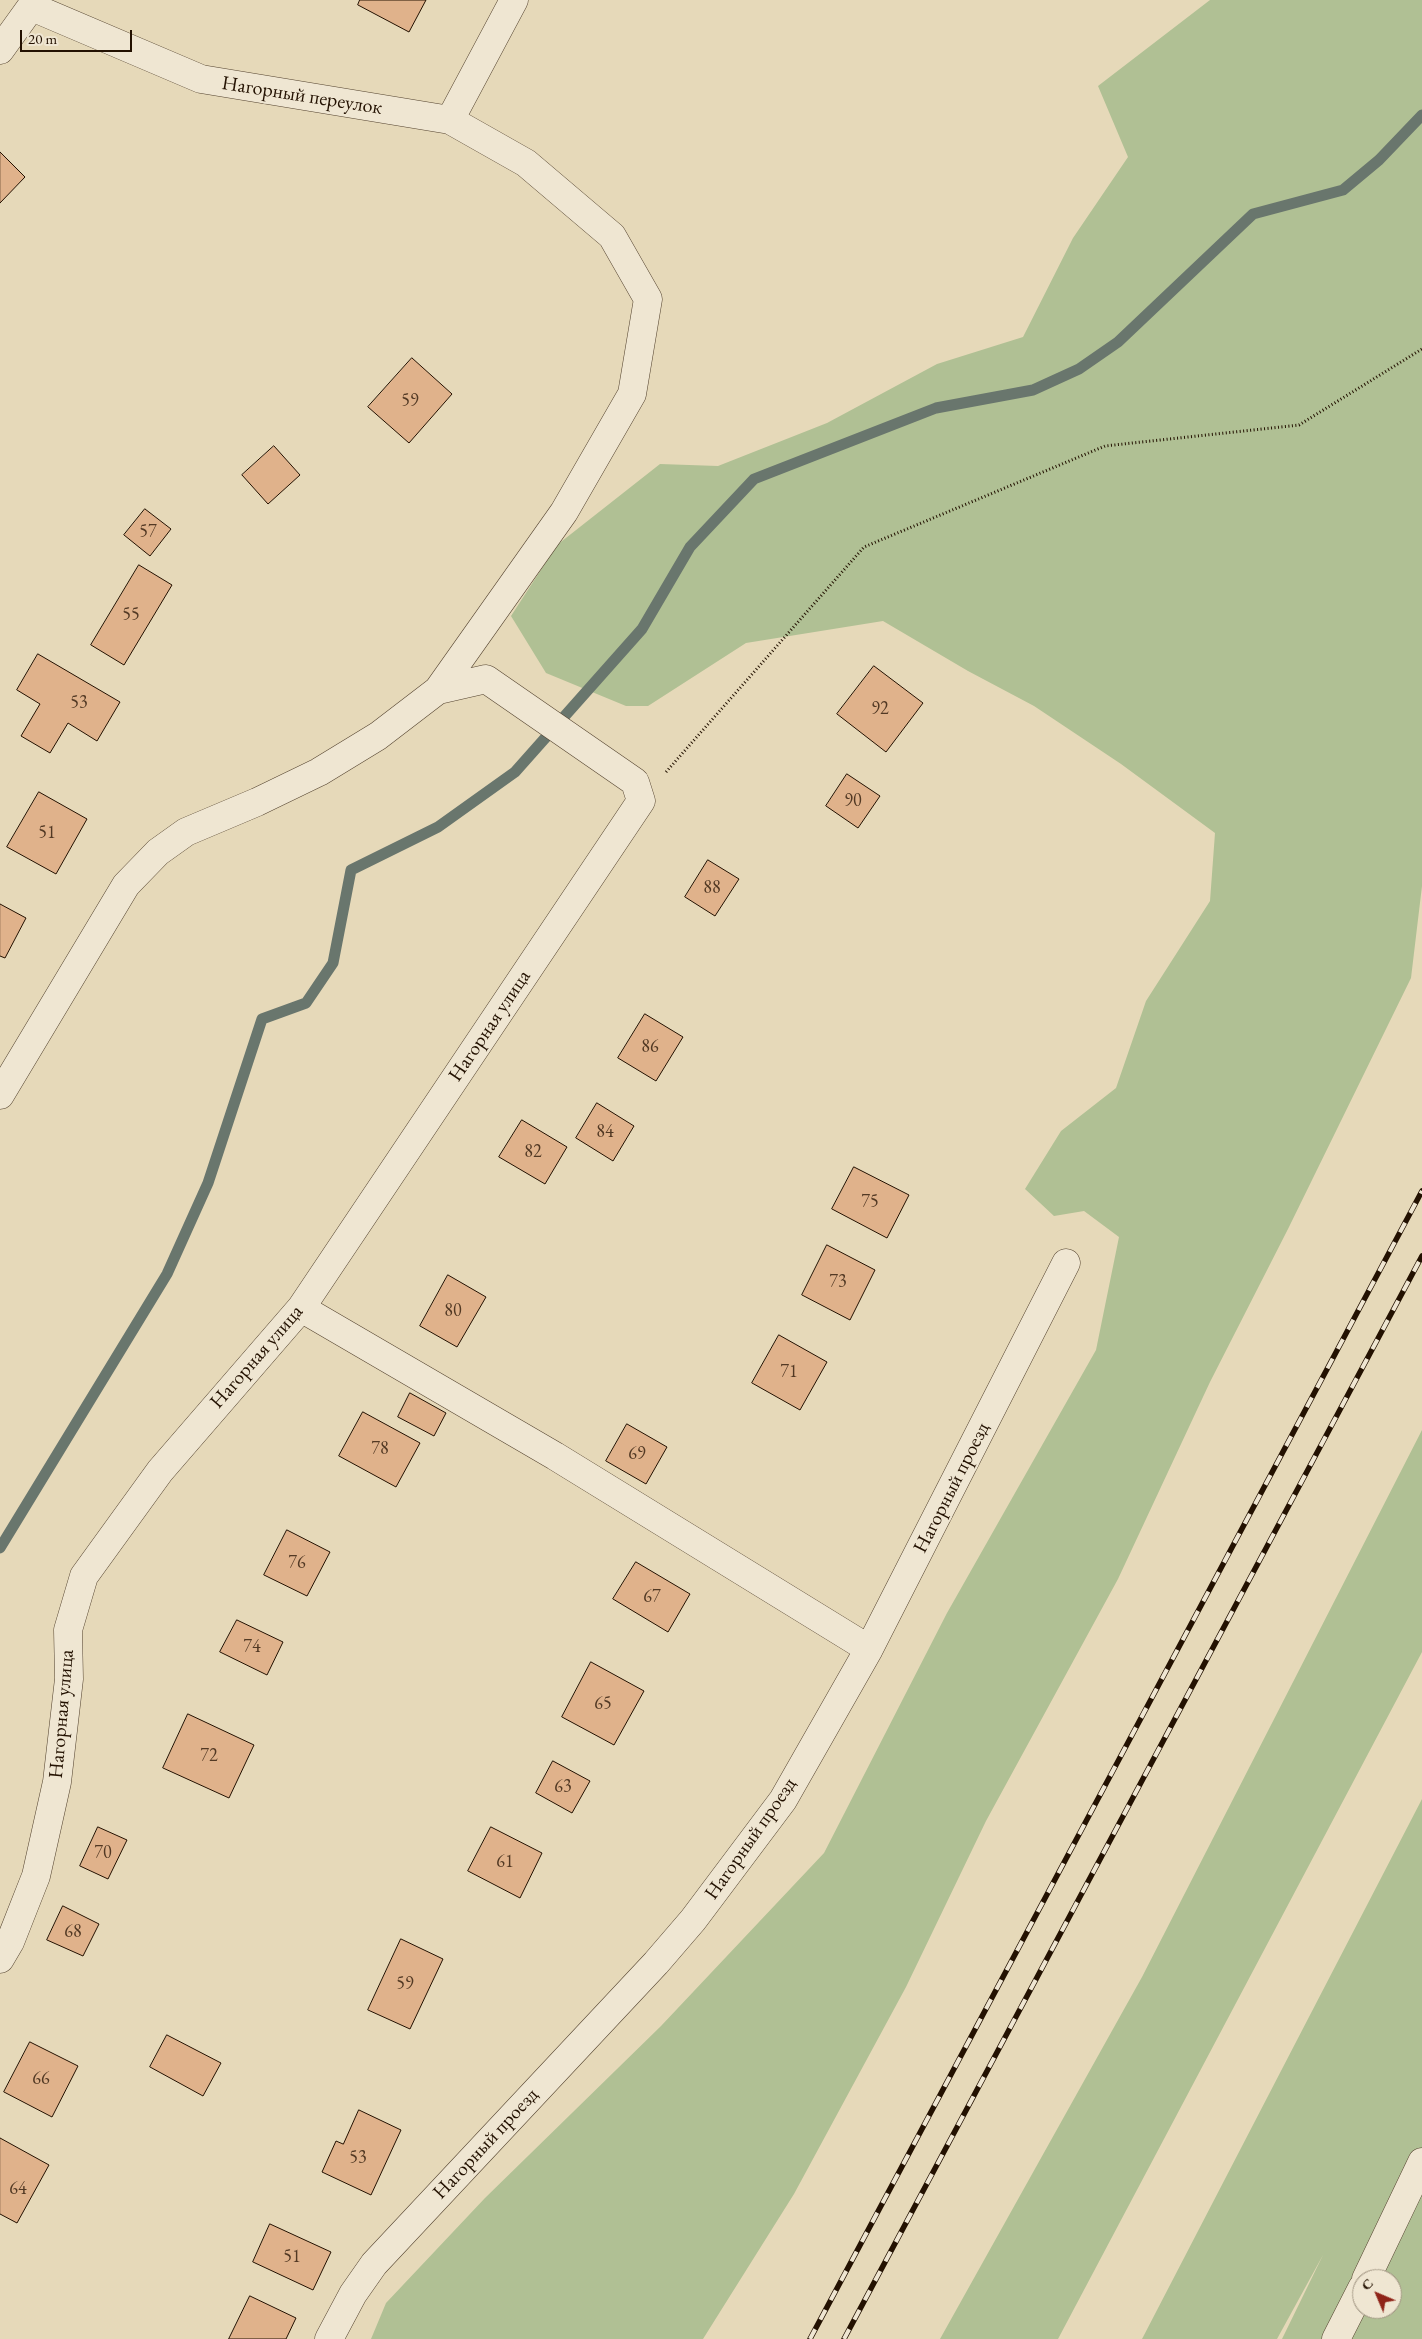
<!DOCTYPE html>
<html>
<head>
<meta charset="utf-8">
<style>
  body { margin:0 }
  #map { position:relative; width:1422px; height:2339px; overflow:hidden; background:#e6d9b9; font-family:"EB Garamond",serif }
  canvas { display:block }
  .north { position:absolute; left:1352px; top:2269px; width:50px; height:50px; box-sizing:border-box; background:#efe6d2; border:1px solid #9d917e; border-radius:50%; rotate:315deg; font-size:14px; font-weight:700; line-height:20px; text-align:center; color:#231101 }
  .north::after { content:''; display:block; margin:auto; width:18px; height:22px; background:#8f2418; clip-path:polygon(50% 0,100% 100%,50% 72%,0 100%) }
  .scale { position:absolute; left:20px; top:30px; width:112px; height:22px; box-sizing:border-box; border:2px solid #231101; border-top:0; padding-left:6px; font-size:15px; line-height:18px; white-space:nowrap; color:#231101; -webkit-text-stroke:4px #efe6d2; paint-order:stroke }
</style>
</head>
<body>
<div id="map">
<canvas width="1422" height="2339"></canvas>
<div class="north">С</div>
<div class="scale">20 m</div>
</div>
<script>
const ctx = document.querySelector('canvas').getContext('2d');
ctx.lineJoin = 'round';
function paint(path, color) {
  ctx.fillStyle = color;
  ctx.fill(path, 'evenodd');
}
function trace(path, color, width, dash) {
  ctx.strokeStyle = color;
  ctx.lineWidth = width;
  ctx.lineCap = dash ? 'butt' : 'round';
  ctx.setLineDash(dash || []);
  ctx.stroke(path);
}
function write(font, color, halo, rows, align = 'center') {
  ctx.font = font + ' "EB Garamond",serif';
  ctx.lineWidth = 4;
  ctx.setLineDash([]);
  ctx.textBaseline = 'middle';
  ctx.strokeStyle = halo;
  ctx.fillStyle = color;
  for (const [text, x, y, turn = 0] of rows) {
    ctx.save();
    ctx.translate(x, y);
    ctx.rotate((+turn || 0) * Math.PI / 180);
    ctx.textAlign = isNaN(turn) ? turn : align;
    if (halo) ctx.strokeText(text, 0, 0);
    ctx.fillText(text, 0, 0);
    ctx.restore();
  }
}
paint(new Path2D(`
  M1210 0H1422V886L1411 978 1288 1229 1210 1382 1118 1579 986 1821 906 1987 794 2194 703 2339H371L386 2303 485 2198 661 2026 824 1853 947 1613 1096 1350 1119 1237 1084 1211 1054 1216 1025 1189 1061 1131 1116 1088 1146 1001 1210 901 1215 833 1121 764 1034 706 968 671 883 621 746 643 648 706H626L546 673 511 616 557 545 660 464 718 466 827 423 937 364 1023 337 1073 238 1128 157 1098 86Z
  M1422 1430V1652L1058 2339H940L1142 1977Z
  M1422 1799V2339H1282L1323 2255 1277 2339H1142ZM1362 2279H1392V2309H1362Z`), '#b0c094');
trace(new Path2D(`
  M0 1548 167 1274 208 1183 262 1019 306 1003 333 963 351 870 438 827 515 772 642 629 690 547 754 479 936 408 1033 390 1079 369 1118 342 1253 214 1343 190 1379 160 1422 115`), '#69766d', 11);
const building = new Path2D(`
  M360 0H426L409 32 358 5Z
  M0 152 25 177 0 203Z
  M412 358 452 394 409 443 368 407Z
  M274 446 300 475 268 504 242 475Z
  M145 509 171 529 150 556 124 535Z
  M139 565 172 585 124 665 91 645Z
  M38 654 120 702 97 741 68 723 50 753 21 736 40 704 17 690Z
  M874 666 923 703 886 752 837 714Z
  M847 774 880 796 858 828 826 806Z
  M39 792 87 819 56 874 7 847Z
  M708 860 739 879 715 916 685 897Z
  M0 904 26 918 5 958 0 956Z
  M645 1014 683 1037 656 1081 618 1058Z
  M597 1103 634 1126 613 1161 576 1138Z
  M522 1120 567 1147 545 1184 499 1157Z
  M854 1167 909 1195 887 1238 832 1209Z
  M827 1245 875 1270 850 1320 802 1295Z
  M448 1275 486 1297 457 1347 420 1326Z
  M779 1335 827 1362 800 1410 752 1383Z
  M410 1393 446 1413 434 1436 398 1417Z
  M363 1412 420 1443 396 1487 339 1456Z
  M627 1424 667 1447 646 1484 606 1461Z
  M287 1530 330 1552 307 1596 264 1575Z
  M636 1562 690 1594 668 1632 613 1599Z
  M237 1620 283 1642 267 1675 220 1652Z
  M591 1662 644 1691 614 1745 562 1717Z
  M188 1714 254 1745 229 1798 163 1768Z
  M553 1761 590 1781 572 1813 536 1793Z
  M98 1827 127 1840 108 1879 80 1866Z
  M491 1827 542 1853 520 1898 468 1871Z
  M63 1906 99 1924 83 1956 47 1940Z
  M401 1939 443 1959 410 2029 368 2010Z
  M167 2035 221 2063 203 2096 150 2067Z
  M30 2042 78 2066 52 2117 4 2092Z
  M359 2110 401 2130 371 2195 322 2172 336 2141 343 2144Z
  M0 2138 49 2165 17 2223 0 2214Z
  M270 2224 331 2252 313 2290 253 2262Z
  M250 2296 296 2318 286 2339H229Z`);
paint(building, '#e0b28b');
trace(building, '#231101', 1);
const minor = new Path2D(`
  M32 7 201 79 450 120 514 0
  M0 50 36 0
  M438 690 564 512 632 394 648 299 612 236 526 163 450 120
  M0 1095 126 885 158 852 186 832 257 802 319 772 378 736 438 690 486 679 635 782 641 801 301 1308 160 1471 84 1576 68 1630 69 1679 57 1782 36 1876 10 1942 0 1959
  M301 1308 555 1456 869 1649
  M1366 2279 1422 2162
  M329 2339 353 2294 374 2264 656 1963 693 1920 783 1800 869 1649 1066 1263
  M1336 2339 1362 2288`);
trace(minor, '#54432f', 29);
trace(new Path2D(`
  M666 772 864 547 1105 446 1299 425 1422 349`), '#231101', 3, [1, 2.5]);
trace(minor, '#efe6d2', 28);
const rail = new Path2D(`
  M810 2339 1422 1191
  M844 2339 1422 1256`);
trace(rail, '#231101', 5.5);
trace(rail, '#efe6d2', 4, [11]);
write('18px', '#523924', null, [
  ["59",410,401],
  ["57",148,532],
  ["55",131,615],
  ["53",79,703],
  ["92",880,709],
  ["90",853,801],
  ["51",47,833],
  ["88",712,888],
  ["86",650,1047],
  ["84",605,1132],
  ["82",533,1152],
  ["75",870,1202],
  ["73",838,1282],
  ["80",453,1311],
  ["71",789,1372],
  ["78",380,1449],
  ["69",637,1454],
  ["76",297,1563],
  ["67",652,1597],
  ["74",252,1647],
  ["65",603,1704],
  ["72",209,1756],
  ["63",563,1787],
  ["70",103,1853],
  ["61",505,1862],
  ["68",73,1932],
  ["59",405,1984],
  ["66",41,2079],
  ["53",358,2158],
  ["64",18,2189],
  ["51",292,2257]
]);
write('20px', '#231101', '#efe6d2', [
  ["Нагорный переулок",302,96,9],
  ["Нагорная улица",490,1026,-56],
  ["Нагорная улица",257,1357,-49],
  ["Нагорный проезд",952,1488,-63],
  ["Нагорная улица",62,1714,-85],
  ["Нагорный проезд",751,1839,-55],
  ["Нагорный проезд",486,2144,-47]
]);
</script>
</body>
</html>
